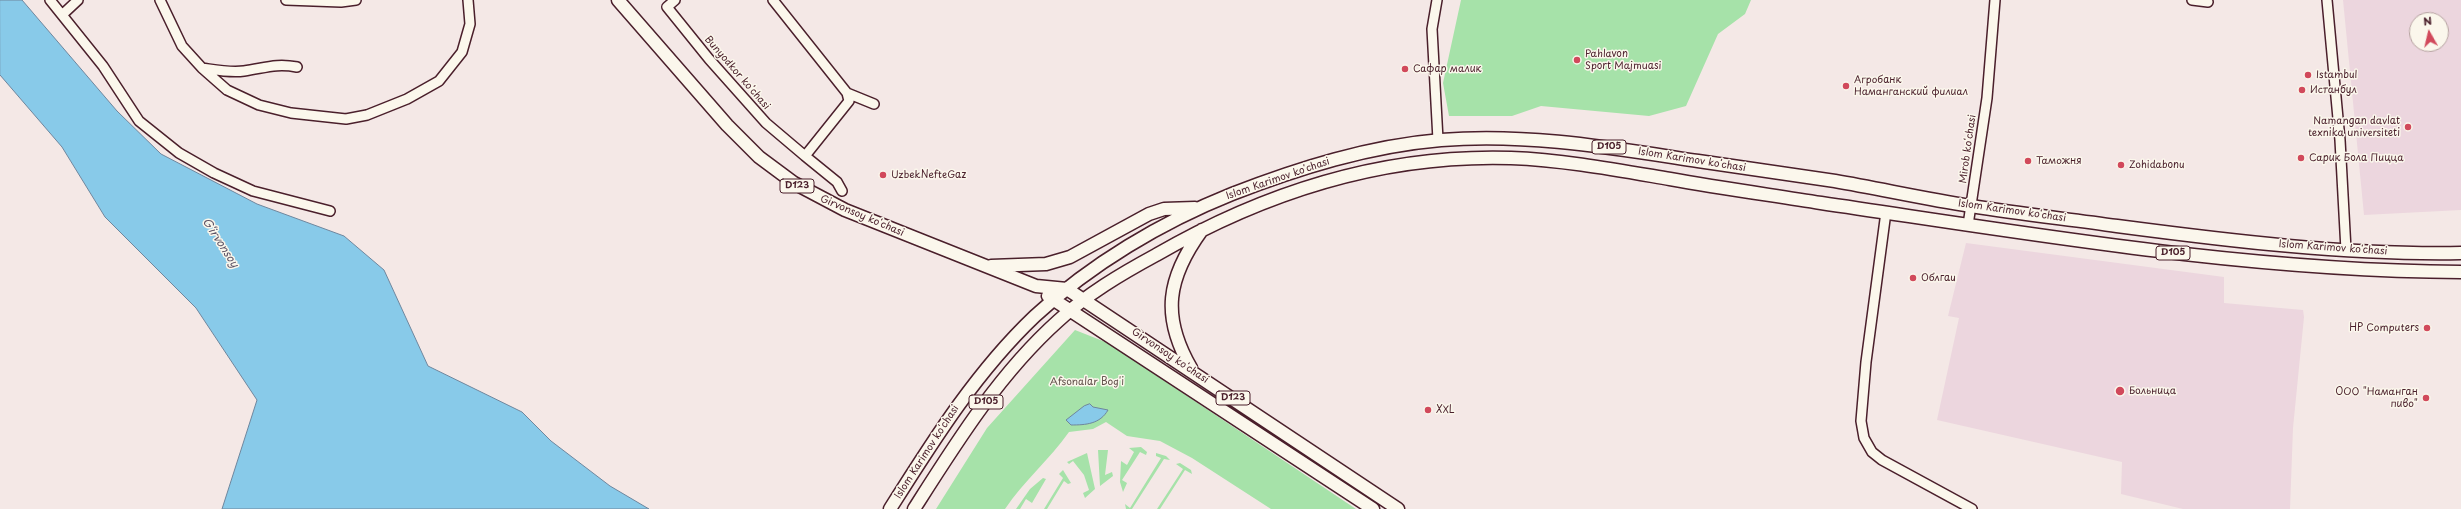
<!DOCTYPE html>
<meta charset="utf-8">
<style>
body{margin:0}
#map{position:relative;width:2461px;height:509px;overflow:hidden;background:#f4e8e6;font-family:"Playpen Sans",sans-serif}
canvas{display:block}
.north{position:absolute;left:2409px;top:12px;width:40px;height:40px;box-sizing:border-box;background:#fbf7ec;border:1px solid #b4a19f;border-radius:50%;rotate:352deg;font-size:11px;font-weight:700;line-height:16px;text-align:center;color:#4a1f2b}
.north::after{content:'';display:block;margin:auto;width:14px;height:18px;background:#d1495b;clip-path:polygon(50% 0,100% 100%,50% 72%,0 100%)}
</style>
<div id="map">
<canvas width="2461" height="509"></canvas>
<div class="north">N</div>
</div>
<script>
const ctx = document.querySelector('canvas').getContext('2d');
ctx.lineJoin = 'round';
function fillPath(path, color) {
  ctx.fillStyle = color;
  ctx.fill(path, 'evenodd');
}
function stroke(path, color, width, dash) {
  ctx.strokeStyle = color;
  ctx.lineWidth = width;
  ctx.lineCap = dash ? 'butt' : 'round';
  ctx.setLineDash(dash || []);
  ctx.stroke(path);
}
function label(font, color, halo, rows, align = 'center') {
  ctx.font = font + ' "Playpen Sans",sans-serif';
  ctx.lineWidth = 3;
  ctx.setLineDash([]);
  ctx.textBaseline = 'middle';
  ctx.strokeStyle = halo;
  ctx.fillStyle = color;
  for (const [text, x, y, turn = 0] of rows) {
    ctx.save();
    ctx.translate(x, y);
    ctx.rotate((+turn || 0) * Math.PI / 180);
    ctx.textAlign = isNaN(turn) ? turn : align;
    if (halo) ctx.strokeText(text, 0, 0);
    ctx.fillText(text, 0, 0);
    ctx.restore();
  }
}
const built = new Path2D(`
 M2343 0H2461V210L2364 215ZM2417 20H2441V44H2417Z
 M1966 243 2224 277V303L2303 310 2304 317 2293 428 2290 509H2183L2121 494 2122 462 1937 420 1959 318 1948 316Z`);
const green = new Path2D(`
 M1461 0H1751L1745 14 1718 34 1686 106 1649 116 1541 106 1512 116H1449L1443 83Z
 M1075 330 1108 343 1356 509H1271L1192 458 1160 441 1127 436 1106 422 1093 429 1069 432C1049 460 1024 481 1005 509H936L987 428Z
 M1141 447 1147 452 1146 455 1140 452 1122 480 1127 483 1123 492 1120 482 1121 461 1127 465 1134 452 1129 448Z
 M1098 450H1108L1105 475 1112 472 1113 476 1100 486Z
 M1087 453 1095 489 1085 498 1083 493 1089 490 1084 475 1073 461 1069 464 1067 462Z
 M1156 453 1166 456 1170 460 1164 459 1132 509H1126L1125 504 1130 508 1161 458 1156 456Z
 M1180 463 1191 470 1192 474 1185 470 1160 509H1157L1183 469 1176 464Z
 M1063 470 1071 483 1068 484 1064 481 1047 509H1044L1063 478 1059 474Z
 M1043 478 1046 479 1032 503 1026 499 1020 509H1016L1030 489Z`);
const water = new Path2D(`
 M0 0H22L117 111 161 154 257 204 344 236 384 270 428 366 522 412 551 441 610 486 649 509H222L257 400 196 308 105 217 62 147 0 75Z
 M1090 404 1093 407 1108 410C1100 424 1086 425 1071 425L1066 420 1084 406Z`);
const minor = new Path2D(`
 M50 0 103 66 139 121 179 153 214 173 253 191 330 211
 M160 0 182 46 202 68 227 90 259 105 291 113 346 119 367 115 407 99 439 81 462 52 470 24 468 0
 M286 0 341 2 356 0
 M675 0 667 7 709 59 766 123 805 156
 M773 0 847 93 849 101 805 156 837 182 842 191
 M1437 0 1432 29 1438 140
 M2192 0 2208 2
 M2327 0 2340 140 2346 250
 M63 14 78 0
 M202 68C216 70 230 73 244 71 265 68 276 63 297 67
 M847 93 874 104
 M1886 212 1866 362 1861 421 1864 438 1872 452 1882 460 1972 509
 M1968 225 1987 98 1995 0`);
const major = new Path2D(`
 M618 0 727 125 759 157 794 183 845 210 1036 286 1067 289 1398 509
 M991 266 1046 264 1070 257 1149 214 1164 209 1195 208
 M1048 296 1373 509
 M1191 368C1161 316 1167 278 1202 230
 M890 509C933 441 976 372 1035 316 1091 264 1162 222 1232 194 1299 168 1369 146 1441 140 1528 133 1612 148 1698 161 1744 168 1790 174 1835 181 1881 189 1926 199 1971 206 2020 214 2068 219 2117 226 2231 241 2346 255 2461 253
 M914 509C956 443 999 374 1058 321 1087 294 1121 274 1156 255 1265 192 1384 154 1511 158 1564 160 1617 170 1670 179 1720 188 1771 195 1821 203 2033 234 2246 271 2461 272`);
const markers = [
 [1577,60,4,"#d1495b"],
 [1405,69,4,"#d1495b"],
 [2308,75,4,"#d1495b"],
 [1846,86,4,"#d1495b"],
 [2302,90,4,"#d1495b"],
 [2408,127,4,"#d1495b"],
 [2301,158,4,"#d1495b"],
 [2028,161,4,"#d1495b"],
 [2121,165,4,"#d1495b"],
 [883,175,4,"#d1495b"],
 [1913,278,4,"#d1495b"],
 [2427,328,4,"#d1495b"],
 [2120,391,5,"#d1495b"],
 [2426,398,4,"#d1495b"],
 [1428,410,4,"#d1495b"]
];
const shields = [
 [1609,147,34],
 [797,186,34],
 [2173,253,34],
 [1233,398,34],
 [986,402,34]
];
const shieldNames = [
 ["D105",1609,147],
 ["D123",797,186],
 ["D105",2173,253],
 ["D123",1233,398],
 ["D105",986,402]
];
const poiNames = [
 ["Pahlavon",1585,54],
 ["Sport Majmuasi",1585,66],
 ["Сафар малик",1413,69],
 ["Istambul",2316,75],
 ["Агробанк",1854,80],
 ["Наманганский филиал",1854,92],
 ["Истанбул",2310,90],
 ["Namangan davlat",2400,121,"right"],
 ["texnika universiteti",2400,133,"right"],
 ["Сарик Бола Пицца",2309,158],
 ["Таможня",2036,161],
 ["Zohidabonu",2129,165],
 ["UzbekNefteGaz",891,175],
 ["Облгаи",1921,278],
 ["HP Computers",2419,328,"right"],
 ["Больница",2129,391],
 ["ООО \"Наманган",2418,392,"right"],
 ["пиво\"",2418,404,"right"],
 ["XXL",1436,410]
];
const streetNames = [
 ["Bunyodkor koʻchasi",737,73,49],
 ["Mirob koʻchasi",1968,149,-82],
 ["Islom Karimov koʻchasi",1692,160,9],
 ["Islom Karimov koʻchasi",1278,179,-19],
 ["Islom Karimov koʻchasi",2012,211,8],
 ["Girvonsoy koʻchasi",862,216,23],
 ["Islom Karimov koʻchasi",2333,248,4],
 ["Girvonsoy koʻchasi",1170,356,34],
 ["Islom Karimov koʻchasi",927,452,-57]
];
const parkNames = [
 ["Afsonalar Bog'i",1087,382]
];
const waterNames = [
 ["G‘irvonsoy",220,243,57]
];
fillPath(built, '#ecd6de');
fillPath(green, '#a6e2a9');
fillPath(water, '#88cae9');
stroke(water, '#6f869d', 1);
stroke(minor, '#4a1f2b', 12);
stroke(major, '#4a1f2b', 15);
stroke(minor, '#fbf7ec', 9);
stroke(major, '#fbf7ec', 12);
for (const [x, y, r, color] of markers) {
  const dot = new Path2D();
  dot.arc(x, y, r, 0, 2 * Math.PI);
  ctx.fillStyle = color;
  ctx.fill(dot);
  stroke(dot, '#fbf7ec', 1.5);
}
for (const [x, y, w] of shields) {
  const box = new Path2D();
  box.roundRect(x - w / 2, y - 7, w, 14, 3);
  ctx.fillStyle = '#fbf7ec';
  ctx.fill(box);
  stroke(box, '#4a1f2b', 1);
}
label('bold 9px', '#4a1f2b', null, shieldNames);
label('10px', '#4a1f2b', '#fbf7ec', poiNames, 'left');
label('10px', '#4a1f2b', '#fbf7ec', streetNames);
label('10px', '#61504a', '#fbf7ec', parkNames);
label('italic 11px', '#5d5264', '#fbf7ec', waterNames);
</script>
